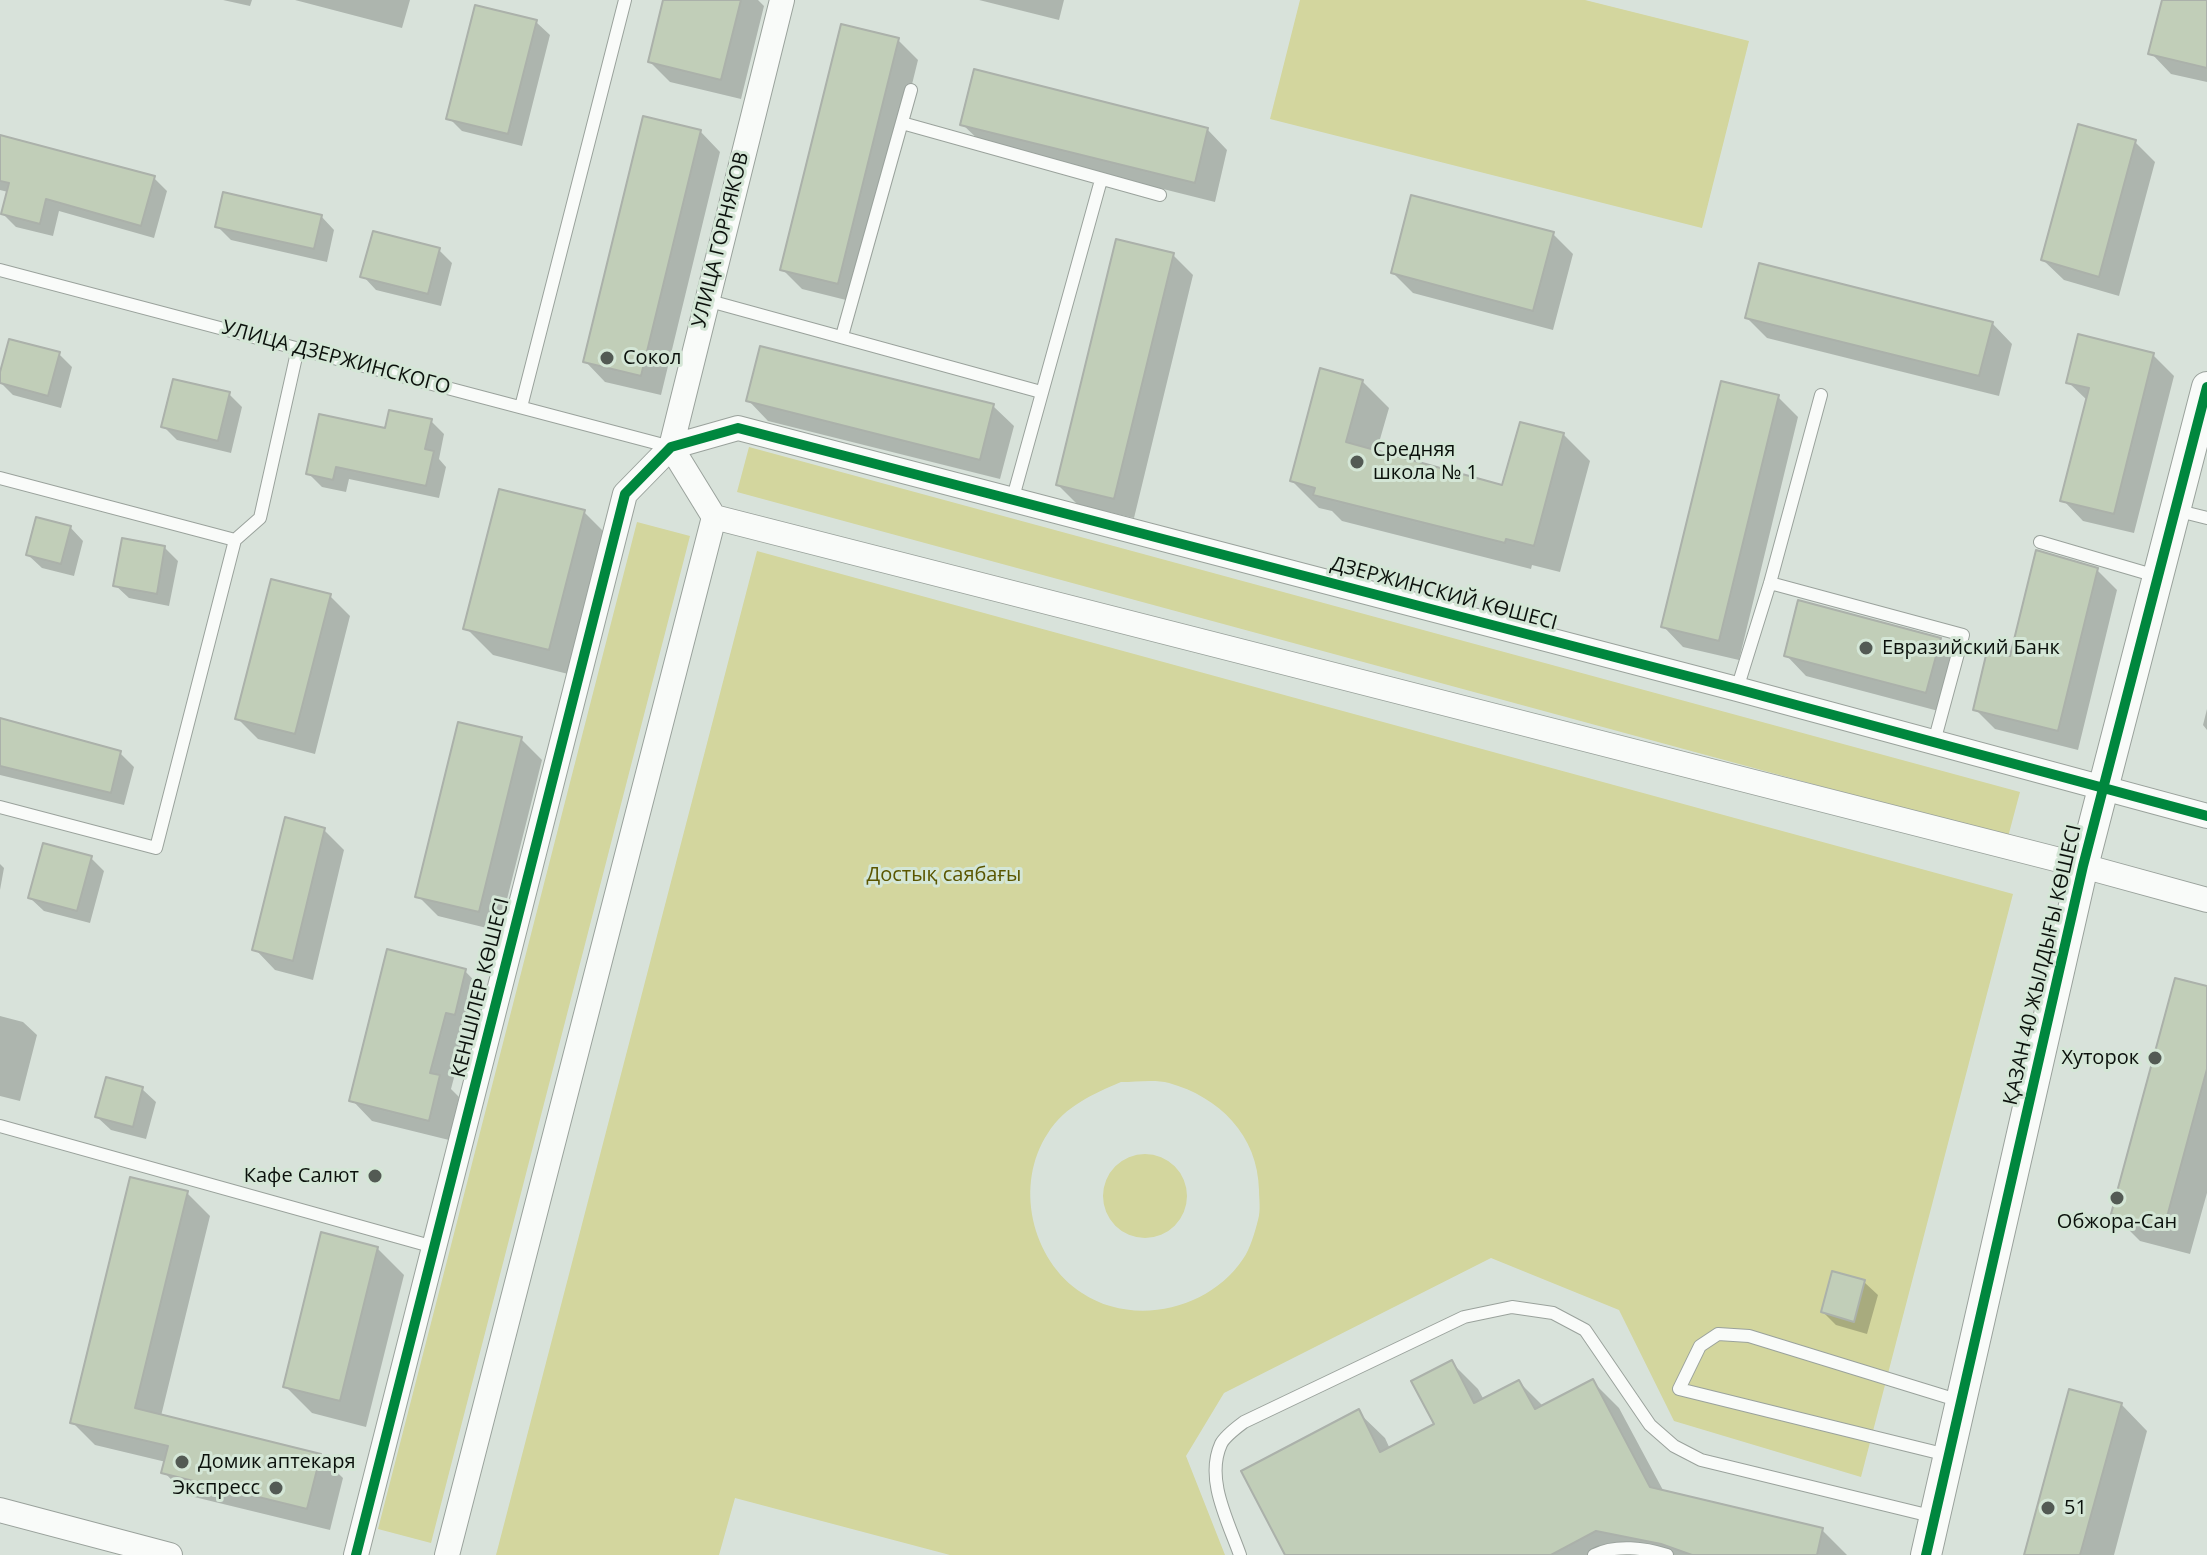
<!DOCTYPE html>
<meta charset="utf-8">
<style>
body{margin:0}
canvas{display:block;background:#d8e2da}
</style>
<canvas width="2207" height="1555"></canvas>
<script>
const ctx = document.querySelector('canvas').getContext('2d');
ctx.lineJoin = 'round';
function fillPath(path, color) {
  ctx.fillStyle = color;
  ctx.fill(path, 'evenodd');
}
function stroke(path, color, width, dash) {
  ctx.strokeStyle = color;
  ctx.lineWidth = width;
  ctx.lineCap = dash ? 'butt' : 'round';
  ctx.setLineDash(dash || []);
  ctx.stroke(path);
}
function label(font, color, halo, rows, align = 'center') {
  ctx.font = font + ' "Open Sans",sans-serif';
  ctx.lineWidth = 6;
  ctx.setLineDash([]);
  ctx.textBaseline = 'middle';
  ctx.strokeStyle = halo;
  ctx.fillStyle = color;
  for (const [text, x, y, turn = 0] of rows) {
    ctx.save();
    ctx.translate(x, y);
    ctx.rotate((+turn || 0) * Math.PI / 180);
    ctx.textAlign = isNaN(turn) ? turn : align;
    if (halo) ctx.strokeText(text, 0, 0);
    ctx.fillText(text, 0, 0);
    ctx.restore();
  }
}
const green = new Path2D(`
 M1300 0H1585L1749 41 1702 228 1270 119Z
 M749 447 2020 792 2008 837 737 492Z
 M637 522 690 536 431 1543 378 1529Z
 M757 551 2013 894 1861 1477 1674 1421 1619 1310 1491 1258 1224 1393 1186 1456 1225 1555H950L735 1498 719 1555H496ZM1121 1082C1136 1082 1155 1079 1169 1083 1219 1097 1258 1135 1259 1190 1259 1199 1261 1210 1258 1220 1255 1232 1250 1249 1243 1259 1209 1310 1133 1327 1082 1293 1031 1260 1014 1184 1048 1133 1065 1106 1093 1094 1121 1082Z
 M1103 1196a42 42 0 1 1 84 0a42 42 0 1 1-84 0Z`);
const shadow = new Path2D(`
 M223 0H252L250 6Z
 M295 0H410L402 28Z
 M665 0H758L764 6 741 99 670 82 650 62Z
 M979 0H1064L1059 20Z
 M2164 0H2207V82L2171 74 2151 53Z
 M536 22 550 35 522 146 462 131 449 118Z
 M898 40 918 60 858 303 802 289 782 269Z
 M962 124 1207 129 1227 150 1215 202 983 144Z
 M700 131 720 152 661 395 605 382 585 361Z
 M0 138 154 178 167 191 154 238 59 211 53 236 16 227 3 214 8 192 0 190Z
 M2135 142 2155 162 2119 296 2064 280 2043 260Z
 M321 216 334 230 327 262 231 240 217 226Z
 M1553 234 1573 254 1553 330 1413 293 1393 273Z
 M439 250 452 263 441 306 376 290 363 276Z
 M1173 255 1193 275 1134 518 1078 505 1058 485Z
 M1747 318 1992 323 2012 344 1999 396 1767 338Z
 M59 354 72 367 61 408 13 395 0 382Z
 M2153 355 2174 376 2134 533 2083 521 2063 500 2088 401 2068 382Z
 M1362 381 1389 408 1376 453 1504 487 1563 434 1590 461 1560 572 1532 565 1531 569 1342 521 1332 511 1319 508 1292 481Z
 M229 394 242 407 231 453 177 440 164 427Z
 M1778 397 1798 417 1739 660 1683 647 1663 626Z
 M748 400 993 406 1014 426 1000 479 768 421Z
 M431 421 444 434 439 459 446 467 439 498 349 479 346 492 322 487 308 473 387 430Z
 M584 512 611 539 576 676 493 655 466 628Z
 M70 527 83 541 74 576 42 568 28 555Z
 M164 547 178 561 169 606 129 598 115 585Z
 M2097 570 2117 590 2078 750 1995 729 1975 709Z
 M330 596 350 616 315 754 258 739 237 718Z
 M1940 640 1960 660 1946 713 1806 676 1786 655Z
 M2207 709V730L2203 725Z
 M0 720 120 753 134 767 124 805 0 775Z
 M521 739 542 760 499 931 438 916 418 896Z
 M324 830 344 850 313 980 275 970 255 949Z
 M91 858 104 871 90 923 44 911 30 898Z
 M0 864 4 868 0 890Z
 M465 971 485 992 475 1034 466 1032 451 1089 459 1097 449 1140 372 1121 352 1100Z
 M2207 988V1193L2190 1254 2140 1241 2113 1214Z
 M0 1016 23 1022 37 1035 20 1101 0 1096Z
 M142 1089 156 1102 146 1139 111 1130 97 1117Z
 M187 1193 210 1216 161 1416 320 1456 343 1478 330 1530 186 1495 164 1472 166 1462 95 1445 72 1422Z
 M377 1248 404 1275 366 1427 312 1413 285 1386Z
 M1864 1282 1878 1295 1867 1334 1836 1325 1823 1312Z
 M1452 1363 1478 1389 1484 1400 1519 1382 1544 1407 1593 1382 1619 1408 1664 1492 1822 1530 1847 1555H1287L1358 1412 1385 1438 1390 1449 1436 1425Z
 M2121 1404 2147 1431 2114 1555H2026Z`);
const building = new Path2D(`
 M663 0H741L721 80 648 62Z
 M2162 0H2207V68L2148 54Z
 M475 5 537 20 508 134 446 119Z
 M841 24 899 38 838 284 780 270Z
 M974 69 1208 128 1195 183 960 125Z
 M643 116 701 130 641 376 583 362Z
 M2078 124 2136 140 2099 277 2041 260Z
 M0 135 155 176 141 226 46 199 40 224 1 214 9 183 0 181Z
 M223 192 322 215 314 249 215 227Z
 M1411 195 1554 232 1533 311 1391 273Z
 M373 231 440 248 428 294 360 277Z
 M1116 239 1174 253 1114 499 1056 485Z
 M1759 263 1993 322 1979 376 1745 318Z
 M2078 334 2154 353 2114 514 2060 501 2089 388 2066 383Z
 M9 339 60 352 48 396 0 383V372Z
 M760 346 994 404 980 460 746 401Z
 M1320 368 1363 380 1346 442 1502 485 1520 422 1564 433 1534 546 1506 539 1505 543 1313 495 1315 488 1290 481Z
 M173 379 230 392 218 441 161 427Z
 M1721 381 1779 395 1719 641 1661 627Z
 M389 410 432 419 425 449 434 451 426 486 336 467 333 480 306 474 319 414 385 428Z
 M499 489 585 510 549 650 463 629Z
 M36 517 71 526 61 564 26 555Z
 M122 538 165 546 157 594 113 586Z
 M2036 550 2098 568 2058 731 1973 710 1987 651 2010 656Z
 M271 579 331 594 295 734 235 719Z
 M1798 600 1941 638 1926 693 1784 656Z
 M0 718 121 751 111 793 0 766Z
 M458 722 522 737 479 912 415 897Z
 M285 817 325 828 293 961 252 950Z
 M43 843 92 856 77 911 28 898Z
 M387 949 466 969 455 1015 446 1013 430 1073 440 1075 429 1121 349 1101Z
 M2175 978 2207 986V1069L2164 1228 2111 1214Z
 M106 1077 143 1087 133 1127 95 1117Z
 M130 1177 188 1191 135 1408 321 1454 307 1509 161 1473 168 1446 70 1423Z
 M321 1232 378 1247 340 1401 283 1387Z
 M1832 1271 1865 1280 1854 1322 1821 1312Z
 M1452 1360 1474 1403 1519 1380 1535 1409 1593 1379 1650 1487 1823 1528 1817 1555H1692L1661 1544 1596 1531 1551 1555H1285L1241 1471 1359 1409 1380 1452 1434 1424 1411 1381Z
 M2069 1389 2122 1403 2080 1555H2024Z`);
const service = new Path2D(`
 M902 123 1160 195
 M0 270 671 447
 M706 300 1041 392
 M842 336 911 90
 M521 407 625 0
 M0 478 235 540
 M1012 501 1101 180
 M2175 510 2207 518
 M2040 542 2156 576
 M1770 583 1963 635 1934 742
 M1737 689 1770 583 1821 395
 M0 807 156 848 235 540 260 518 298 348
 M0 1126 434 1247
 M1947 1455 1679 1389 1700 1346 1718 1334 1749 1336 1960 1401
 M1240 1555C1228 1521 1205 1479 1221 1444 1225 1436 1236 1428 1244 1422L1464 1317 1512 1307 1553 1313 1585 1330 1650 1425 1674 1446 1701 1460 1935 1517
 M1594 1555C1616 1544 1645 1548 1667 1555`);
const minor = new Path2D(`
 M714 517 2083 866 2207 900
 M714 517 671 447 782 0
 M0 1510 170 1555
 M356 1555 625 494 671 447 738 428 1737 689 2207 816
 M447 1555 714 517`);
const tertiary = new Path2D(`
 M1926 1555 2083 866 2207 387`);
const cycleway = new Path2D(`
 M356 1555 625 494 671 447 738 428 1737 689 2207 816
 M1926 1555 2083 866 2207 387`);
const markers = [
 [607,358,8,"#535a54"],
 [1357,462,8,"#535a54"],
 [1866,648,8,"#535a54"],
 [2155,1058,8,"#535a54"],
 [375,1176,8,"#535a54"],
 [2117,1198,8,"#535a54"],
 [182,1462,8,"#535a54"],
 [276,1488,8,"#535a54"],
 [2048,1508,8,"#535a54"]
];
const streetNames = [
 ["УЛИЦА ГОРНЯКОВ",721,240,-76],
 ["УЛИЦА ДЗЕРЖИНСКОГО",336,358,15],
 ["ДЗЕРЖИНСКИЙ КӨШЕСІ",1444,594,15],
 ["ҚАЗАН 40 ЖЫЛДЫҒЫ КӨШЕСІ",2043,965,-77],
 ["КЕНШІЛЕР КӨШЕСІ",481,988,-76]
];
const poiNames = [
 ["Сокол",623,358],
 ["Средняя",1373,450],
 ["школа № 1",1373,473],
 ["Евразийский Банк",1882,648],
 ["Хуторок",2139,1058,"right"],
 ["Кафе Салют",359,1176,"right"],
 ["Обжора-Сан",2117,1222,"center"],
 ["Домик аптекаря",198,1462],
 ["Экспресс",260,1488,"right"],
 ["51",2064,1508]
];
const parkNames = [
 ["Достық саябағы",944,875]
];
fillPath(green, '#d3d69e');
fillPath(shadow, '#0003');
fillPath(building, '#c1ceb8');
stroke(building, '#abb1aa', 2);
stroke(service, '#9aa29c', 14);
stroke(minor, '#9aa29c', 26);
stroke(tertiary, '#9aa29c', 32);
stroke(service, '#f9fbf9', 12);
stroke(minor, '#f9fbf9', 24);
stroke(tertiary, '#f9fbf9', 30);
stroke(cycleway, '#00873e', 10);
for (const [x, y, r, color] of markers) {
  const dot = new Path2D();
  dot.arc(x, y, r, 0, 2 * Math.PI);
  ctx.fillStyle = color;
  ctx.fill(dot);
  stroke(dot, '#d4e6d6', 3);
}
label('20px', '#0b110c', '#d4e6d6', streetNames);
label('20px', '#0b110c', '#d4e6d6', poiNames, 'left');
label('20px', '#5a5600', '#d4e6d6', parkNames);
</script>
